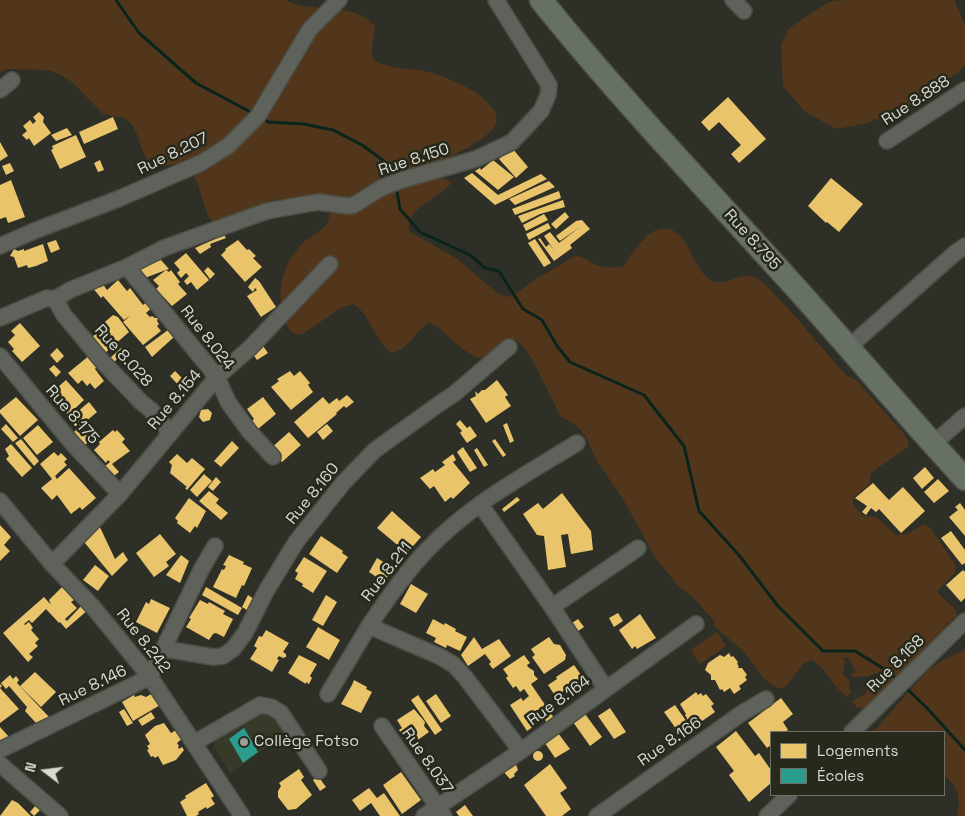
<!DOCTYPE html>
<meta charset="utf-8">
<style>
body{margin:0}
#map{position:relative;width:965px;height:816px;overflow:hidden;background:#2e3028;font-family:"Space Grotesk",sans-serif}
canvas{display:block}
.legend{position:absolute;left:770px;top:731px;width:175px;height:65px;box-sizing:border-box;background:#26291b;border:1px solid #6d6f63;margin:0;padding:6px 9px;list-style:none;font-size:15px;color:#d7d9d0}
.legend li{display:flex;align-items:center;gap:10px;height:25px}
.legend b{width:25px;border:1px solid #6d6f63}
.north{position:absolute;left:20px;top:746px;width:50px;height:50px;-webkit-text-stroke:4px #26291b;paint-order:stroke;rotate:285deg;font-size:14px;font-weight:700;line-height:20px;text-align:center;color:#d7d9d0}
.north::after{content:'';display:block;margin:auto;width:18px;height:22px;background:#d7d9d0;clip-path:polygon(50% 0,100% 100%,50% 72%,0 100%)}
</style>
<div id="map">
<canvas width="965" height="816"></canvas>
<ul class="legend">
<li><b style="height:14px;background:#e9c46a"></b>Logements</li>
<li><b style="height:14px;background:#2a9d8f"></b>Écoles</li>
</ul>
<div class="north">N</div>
</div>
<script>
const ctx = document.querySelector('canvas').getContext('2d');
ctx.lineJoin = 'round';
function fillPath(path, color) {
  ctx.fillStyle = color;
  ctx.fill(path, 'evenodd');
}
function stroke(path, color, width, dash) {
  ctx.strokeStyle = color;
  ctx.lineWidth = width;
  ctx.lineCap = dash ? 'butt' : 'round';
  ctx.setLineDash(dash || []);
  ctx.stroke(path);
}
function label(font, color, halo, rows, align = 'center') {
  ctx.font = font + ' "Space Grotesk",sans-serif';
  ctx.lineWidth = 5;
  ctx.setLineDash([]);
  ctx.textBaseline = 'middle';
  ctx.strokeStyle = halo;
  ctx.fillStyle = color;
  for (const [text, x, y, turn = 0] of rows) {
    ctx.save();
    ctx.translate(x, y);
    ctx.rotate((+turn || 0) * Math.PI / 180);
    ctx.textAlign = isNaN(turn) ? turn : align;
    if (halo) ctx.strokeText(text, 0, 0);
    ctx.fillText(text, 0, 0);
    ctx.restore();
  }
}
const built = new Path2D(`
 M255 710 271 711 286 733 230 774 214 747 216 736Z`);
const green = new Path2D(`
 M0 0H285C309 14 358 1 375 27 375 39 368 50 375 61 390 69 408 68 424 71 447 76 487 93 496 114 496 118 497 122 495 126 484 143 439 163 420 167V172C430 178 442 177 452 182 442 197 402 209 410 232L456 258 497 293 509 297 515 295 531 282 575 256C582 256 585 259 590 262 601 268 611 268 623 267 635 248 659 210 683 239 687 245 691 253 694 259 699 266 703 276 710 280 725 288 740 271 754 277 765 282 772 292 780 300 803 324 823 350 846 375L857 381 903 433 909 442 908 447 871 473 870 477V484L854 497 853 504C861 514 861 518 875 516L896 535 907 534 922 525H926L931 529 956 566 955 573 938 590C941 601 955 604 957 615L865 708H857L852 701 865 694 870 684 884 680 885 675 876 673 869 676 852 677 850 674 856 672 848 657 843 658 845 662 843 674 850 682 849 687 851 692 847 697C833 687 827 668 811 660L804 663 784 688C765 689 755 664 744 652 735 643 724 635 714 626V620L704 610 696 600 678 586 655 557 623 499 597 461 586 437 576 425 561 417 533 361 525 348 516 340 510 339C503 345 496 355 488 358 474 364 446 334 436 325L429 323C415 330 410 349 392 353 375 342 368 309 352 304L339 309 303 334C294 336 289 331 286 323 274 295 282 262 305 241 313 235 324 230 328 221 331 214 328 208 326 202L307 197 277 201 215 222 212 221 208 216 197 182 187 165C174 161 163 170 153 164 138 155 141 131 128 121 121 115 110 117 102 113L72 82 57 73 48 70 6 69 0 73Z
 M841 0H956L955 2 965 25V64L962 69 908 107 868 123 836 129 804 111 783 86 781 45 789 28 829 2Z
 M717 632 726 646 700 664 691 650Z
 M965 650V816H957C961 799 959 786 944 776V732H876L874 731 928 670 945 659Z`);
const homes = new Path2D(`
 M728 97 766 139 739 163 731 154 741 145 719 122 709 131 701 122Z
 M39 112 44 117 43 122 51 133 34 146 29 138 27 140 22 135 27 131 23 126 30 120 33 124 36 121 33 117Z
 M113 117 118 129 84 144 79 132Z
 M67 128 72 135 56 141 51 135Z
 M76 135 86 157 60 169 51 150 53 149 52 146Z
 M0 142 8 156 0 161Z
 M512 148 528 167 516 178 499 159Z
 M100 160 104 170 98 172 94 163Z
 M493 160 514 177 498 190 475 171 480 168 481 170Z
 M10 163 14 171 6 175 2 166Z
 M472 173 498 195 541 174 547 179 495 205 464 178Z
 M831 178 863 204 839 232 827 222 826 223 808 206Z
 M11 180 25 217 8 223 6 217 0 219V185Z
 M549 181 555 187 515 205 509 199Z
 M559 191 561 198 515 215 512 209Z
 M563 200 565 207 540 214 522 223 518 216Z
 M565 212 569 217 556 229 551 224Z
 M544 214 548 220 526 231 523 225Z
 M582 220 590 229 570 245 572 248 554 261 538 239 540 238 546 247 549 244 554 250 544 236 550 232 559 243 580 227 560 241 556 236 576 221Z
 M548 223 551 228 529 240 526 234Z
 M224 235 226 238 210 244 211 247 200 254 195 248Z
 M535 239 551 263 544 267 528 243Z
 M56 240 60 249 51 253 47 243Z
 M238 240 247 250 249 249 256 256 253 258 262 267 245 282 221 255 226 250 225 249Z
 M43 244 48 261 36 266 28 268 27 265 18 268 14 257 10 256 14 249 18 251 24 249V251Z
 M186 253 209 280 197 290 191 282 187 285 184 281 189 276 186 273 181 278 177 273 180 270 174 263Z
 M161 260 169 269 166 270 169 272 171 270 180 282 178 284 187 294 172 306 156 289 159 286 153 280 166 270 142 279 139 275 141 268Z
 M208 267 215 274 210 279 204 271Z
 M255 278 259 281 276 307 261 317 247 296 257 290 255 288 253 292 248 287Z
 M118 280 127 291 130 288 143 305 149 300 154 306 146 313 150 317 152 316 155 318H158L157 321 159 324 157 326 161 331 143 345 123 322 131 315 124 320 103 296 101 298 92 287 102 283 107 290Z
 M113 315 118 317 129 332 105 353 92 337 102 329 100 326Z
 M20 323 40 346 22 362 12 351 14 349 8 342 15 335 11 331Z
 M168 330 174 337 152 357 145 347Z
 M263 346 268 353 257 360 252 353Z
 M57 348 64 356 57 363 50 355Z
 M121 348 125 352 113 363 109 359Z
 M90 355 98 365 95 369 104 381 95 389 90 383 87 386 82 380 78 384 68 373Z
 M54 365 61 372 56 377 49 369Z
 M175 371 187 383 181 388 170 376Z
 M290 371 294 376 300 371 310 383 308 385 313 392 291 410 271 387 279 381 277 379Z
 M66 380 84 400 68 415 50 394Z
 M497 380 508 395 505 397 511 406 486 423 470 399 476 396 475 391 478 394 482 390H485Z
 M347 395 354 402 346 408 344 406 336 413 337 414 308 438 294 422 323 397 329 404 337 398 339 401Z
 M16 397 38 420 20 436 0 413V410Z
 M263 397 276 414 258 429 252 421 254 419 247 409Z
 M89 402 97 412 77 429 69 419Z
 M208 409 212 413 210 420 203 422 199 417 201 410Z
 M460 420 467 428 470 426 477 436 467 443 460 433 462 431 456 424Z
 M507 423 514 441 510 443 503 425Z
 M6 424 18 438 13 442 1 429Z
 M327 424 333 431 323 440 317 432Z
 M38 425 53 442 37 455 23 438Z
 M81 426 92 439 85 445 74 432Z
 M113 430 115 432 117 430 125 439 122 442 130 451 112 464 119 472 115 475H111L104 467 110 462 108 460 106 463 94 450 100 444 99 442Z
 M289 432 301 445 282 462 270 449Z
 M21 439 39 461 34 466 15 443Z
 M495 439 506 455 503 457 492 441Z
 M232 441 239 448 221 467 214 461Z
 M11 444 32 468 22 477 6 459 9 456 5 449Z
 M463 447 477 468 470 472 457 452Z
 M477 448 488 465 484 467 474 450Z
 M54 452 58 456 61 453 67 459 64 462 67 465 55 476 57 479 69 468 96 498 82 510 80 507 71 514 57 495 52 500 41 488 52 479 40 464Z
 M177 454 187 463 192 458 205 469 187 490 185 488 187 487 170 473 172 465 169 462Z
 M453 454 456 460 453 462 470 483 453 499 451 497 445 502 434 486 430 489 420 478 433 469 435 472 445 465 442 462Z
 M925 467 934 478 922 489 913 478Z
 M204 474 212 481 197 497 190 490Z
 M216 477 221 482 213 491 208 487Z
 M938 479 949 491 934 503 924 492Z
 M873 483 889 500 903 487 925 511 901 533 879 509 876 512 871 508 866 515 862 512 867 506 855 498Z
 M209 491 219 499 216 503 228 513 221 520 199 501Z
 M562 493 591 531 593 550 571 554 568 534 561 535 566 567 548 570 544 536 537 535 523 514 538 503 543 509Z
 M517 497 520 500 504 512 502 509Z
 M189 498 206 511 197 528 195 526 190 533 177 523 178 521 175 518Z
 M960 503 965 510V536L949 517 958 510 955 507Z
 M392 511 421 537 407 553 377 528Z
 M97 521 115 559 123 552 128 560 112 576 80 537Z
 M0 525 11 537 4 545 10 551 0 561Z
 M951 531 965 550V563L962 565 941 538Z
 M160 534 176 554 166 562 169 566 154 577 136 553Z
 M321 536 343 551 342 553 348 557 337 573 309 554Z
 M181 555 189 561 180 583 166 575Z
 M229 555 244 562 243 564 252 568 244 586 242 585 236 598 213 587 222 569 224 570 226 566 223 565Z
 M304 557 327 571 313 593 302 586 303 584 295 579 298 573 295 571Z
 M377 558 393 568 384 582 369 572Z
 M95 565 109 576 98 591 83 580Z
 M963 570 965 572V598L961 602 946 585Z
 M411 584 428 594 416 613 400 604Z
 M62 587 74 600 71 602 77 608 65 619 67 621 83 604 88 610 66 629 60 622 59 623 46 609 32 623 29 620 24 624 25 625 29 622 33 628 31 630 39 639 35 643 38 646 29 654 33 657 28 662 3 633 44 597 51 605 49 600Z
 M206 587 242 608 238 615 202 595Z
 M248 595 254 599 247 610 242 607Z
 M326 595 337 602 323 626 312 620Z
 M151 599 170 608 157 633 136 622 146 602 149 604Z
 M200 600 208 604 209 602 225 611 223 614 233 619 224 637 216 633 213 634 209 640 186 627 191 619 189 618Z
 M618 613 623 621 614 627 609 618Z
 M640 614 656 638 637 649 635 646 632 649 619 630Z
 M433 619 444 625 445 623 456 629 455 631 467 637 460 651 447 645 446 648 434 642 436 638 426 633Z
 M578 619 584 627 578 631 572 623Z
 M318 627 340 640 329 660 306 647Z
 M266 630 289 643 283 652 286 654V657L283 658 279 656 277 659 279 660 272 672 250 659 257 648 254 646 259 636 262 637Z
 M474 637 482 649 499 639 511 656 493 669 489 664 491 662 485 654 468 666 461 655Z
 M549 637 554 644 560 645 566 655 565 660 544 674 532 657 535 655 531 649Z
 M729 653 731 657 733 656 738 662 737 663 739 667 737 668H742L747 675 745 677 747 680 739 686 741 689 734 694 730 688 724 692 722 689 720 690 715 680H711V675L705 670 708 663 720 655 724 657Z
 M299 655 317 664 310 676 312 678 309 684 306 682V684L288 673Z
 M524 655 530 663 527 665 528 667 534 671V675L538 679 531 684 554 718 547 723 543 716 536 720 538 723 527 731 510 705 521 698 523 701 529 696 524 689 520 692 516 686 513 688 506 678 508 676 503 669Z
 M574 665 586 682 567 694 565 690 562 692 565 696 558 700 548 685 557 679 556 677Z
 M35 672 56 692 41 707 20 686Z
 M10 675 13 679 16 676 19 680 17 683 49 717 36 723 25 711 27 707 9 686 6 689 1 683Z
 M354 680 367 687 366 689 372 692 361 713 341 704 352 685Z
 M0 684 2 686 0 688 19 709 0 723Z
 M155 692 162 704 133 721 122 702 134 695 135 697 141 695 146 697Z
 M696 692 698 695 701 693 703 696 706 694 714 704 711 706 715 712 695 726 690 718 688 720 685 715 686 714 680 704Z
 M436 694 451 716 441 723 426 701Z
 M418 695 442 730 435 735 411 700Z
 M781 698 793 714 783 722 788 730 785 732H771V745L767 748 748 723Z
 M675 705 689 725 679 733 664 712Z
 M610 708 626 732 614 739 598 716Z
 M124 709 133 723 127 726 119 712Z
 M414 709 425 722 424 726 429 732 412 744 407 737 404 738 399 730 402 728 397 720Z
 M151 712 155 718 142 726 138 720Z
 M585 714 602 737 590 746 573 722Z
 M164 723 171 733 178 729 183 738 177 743 179 746 178 747 179 749 182 747 184 750 176 760 163 765 158 756 155 758 153 756 151 757 147 750 149 749 147 746 150 744 145 735 155 726Z
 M0 727 10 738 2 741 0 740Z
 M736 731 755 756 759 753 771 770V783L749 802 729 775 734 771 716 747Z
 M558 733 570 749 555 758 545 743Z
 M533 756a5 5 0 1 1 10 0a5 5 0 1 1-10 0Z
 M515 762 518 770 514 774 515 776 510 779 503 771Z
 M550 764 567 788 560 793 571 809 562 816H546L524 785Z
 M299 769 304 777 301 780 312 795 296 809 288 810 278 797V791L281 786 279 783Z
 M401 772 421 800 402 814 383 785Z
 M318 776 326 787 320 791 313 780Z
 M206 783 214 796 211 798 215 804 207 809 206 807 198 812 199 814 196 816H187L180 802 186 798 185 796Z
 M369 788 377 798 384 793 400 816H380L371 803 360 811 352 800Z
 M12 800 18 803 31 816H0Z
 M36 805 41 809 34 816 30 812Z
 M465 805 473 816H459L456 812Z`);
const schools = new Path2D(`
 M244 728 258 752 243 763 229 739Z`);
const stream = new Path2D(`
 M116 0 139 33 196 83 254 114
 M262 118 268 122 304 124 333 130 362 145 380 158 393 169 395 178
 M396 186 400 209 420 232 470 255 485 268 499 271 523 309 542 320 557 346 570 362 644 395 684 446 699 511 738 554 778 606 823 651H855L889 672 898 680
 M904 686 927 708 965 750`);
const minor = new Path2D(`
 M733 0 744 11
 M0 90 12 80
 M887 141 965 90
 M0 246 34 231 118 199 201 163 228 146 258 116 310 29 339 0
 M127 267 217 377 228 402 249 431 273 457
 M55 299 64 315 102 361 141 402 151 410 170 432
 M0 318 47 298 55 299 70 290 127 267 164 248 267 211 318 202 348 206 354 205 381 188 402 180 476 159 512 142 541 111 548 95 549 85 496 0
 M849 347 955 253 965 246
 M0 356 72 443 120 494
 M933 444 965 416
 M0 501 52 564 93 607 150 677 242 816
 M52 564 120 494 217 377 250 348 330 264
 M552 607 638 548
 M165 649 213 657 223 656 233 649 245 633 265 593 296 542 344 482 375 450 439 404 454 394 509 347
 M606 689 696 624
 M328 694 369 626
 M382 726 444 816
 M852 732 965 621
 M194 743 260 705 271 707 281 713 319 771
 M0 750 150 677 201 570 215 546
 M521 751 465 677 454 665 441 657 369 626C387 599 405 573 427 550 469 505 525 475 577 443
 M0 764 60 816
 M424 816 521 751 606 689 552 607 480 504
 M597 816 742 713 766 699
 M767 816 789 795`);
const highway = new Path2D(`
 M541 0C618 96 704 186 787 278 847 344 904 413 965 479`);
const markers = [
 [244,742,5,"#9c9e95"]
];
const streetNames = [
 ["Rue 8.888",916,101,-33],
 ["Rue 8.207",173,154,-26],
 ["Rue 8.150",414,160,-18],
 ["Rue 8.795",752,240,48],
 ["Rue 8.024",207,338,52],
 ["Rue 8.028",123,356,48],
 ["Rue 8.154",175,400,-50],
 ["Rue 8.175",72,415,49],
 ["Rue 8.160",313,494,-51],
 ["Rue 8.211",387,572,-52],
 ["Rue 8.242",143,641,52],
 ["Rue 8.168",896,664,-45],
 ["Rue 8.146",93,686,-26],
 ["Rue 8.164",559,701,-36],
 ["Rue 8.166",670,742,-35],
 ["Rue 8.037",427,761,55]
];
const poiNames = [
 ["Collège Fotso",254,742]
];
fillPath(built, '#373a28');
fillPath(green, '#51361b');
fillPath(homes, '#e9c46a');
fillPath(schools, '#2a9d8f');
stroke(stream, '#0a241c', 3);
stroke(minor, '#4c4e46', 18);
stroke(highway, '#4c4e46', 25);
stroke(minor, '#5f615b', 15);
stroke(highway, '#677064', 22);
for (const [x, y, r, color] of markers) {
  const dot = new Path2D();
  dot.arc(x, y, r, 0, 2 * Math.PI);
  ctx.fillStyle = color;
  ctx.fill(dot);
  stroke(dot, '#26291b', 2);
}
label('16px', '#d7d9d0', '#26291b', streetNames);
label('16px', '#d7d9d0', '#26291b', poiNames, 'left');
</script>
